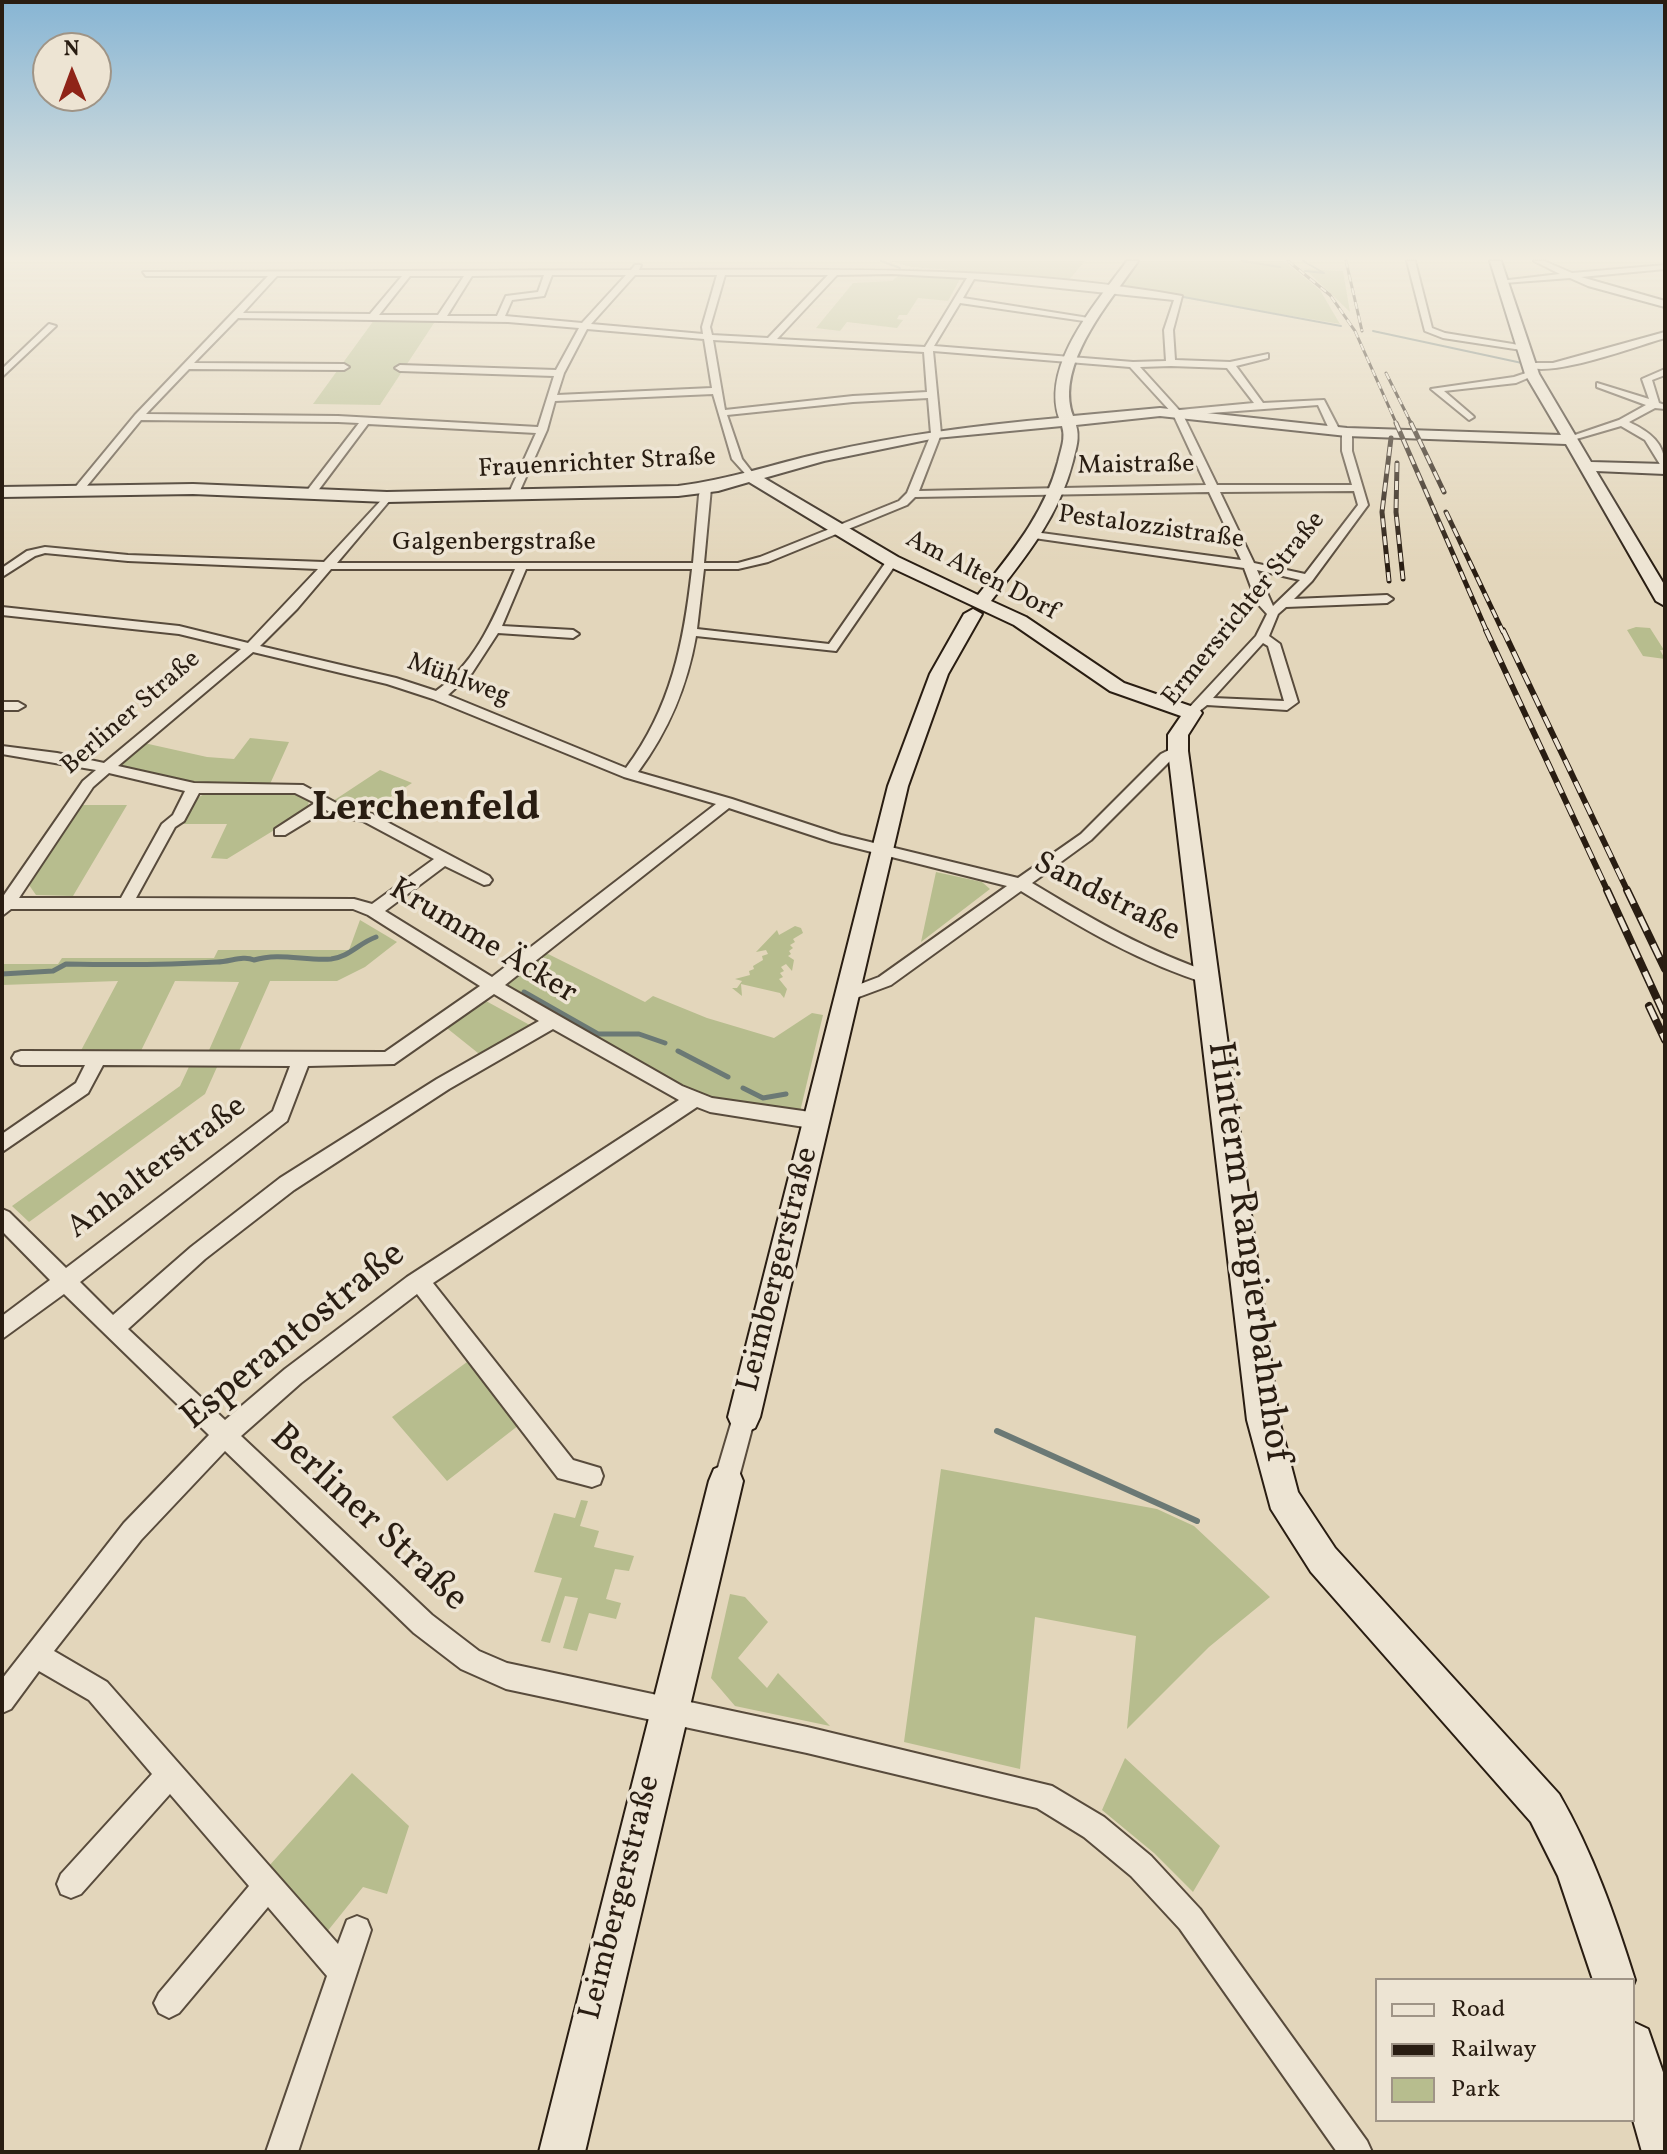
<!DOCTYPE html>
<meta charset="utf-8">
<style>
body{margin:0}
#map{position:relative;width:1667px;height:2154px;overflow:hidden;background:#e3d6bb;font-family:Vollkorn,serif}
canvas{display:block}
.frame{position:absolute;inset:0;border:4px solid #291d12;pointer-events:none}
.legend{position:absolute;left:1375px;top:1978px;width:260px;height:144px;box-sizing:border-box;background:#ede4d3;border:2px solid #9f9486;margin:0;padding:10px 14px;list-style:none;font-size:24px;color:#291d12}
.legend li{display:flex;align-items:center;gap:16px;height:40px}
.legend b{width:40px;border:2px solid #9f9486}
.north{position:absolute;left:32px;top:32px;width:80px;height:80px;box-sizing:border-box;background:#ede4d3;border:2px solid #9f9486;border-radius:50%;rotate:359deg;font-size:22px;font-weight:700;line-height:32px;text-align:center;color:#291d12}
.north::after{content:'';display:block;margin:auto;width:28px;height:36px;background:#8f2418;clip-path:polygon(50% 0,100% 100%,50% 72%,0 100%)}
</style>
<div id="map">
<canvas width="1667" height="2154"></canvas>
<div class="frame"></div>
<ul class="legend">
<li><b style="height:10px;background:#ede4d3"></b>Road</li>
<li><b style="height:10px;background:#291d12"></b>Railway</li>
<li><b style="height:22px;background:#b7bd8e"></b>Park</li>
</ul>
<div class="north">N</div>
</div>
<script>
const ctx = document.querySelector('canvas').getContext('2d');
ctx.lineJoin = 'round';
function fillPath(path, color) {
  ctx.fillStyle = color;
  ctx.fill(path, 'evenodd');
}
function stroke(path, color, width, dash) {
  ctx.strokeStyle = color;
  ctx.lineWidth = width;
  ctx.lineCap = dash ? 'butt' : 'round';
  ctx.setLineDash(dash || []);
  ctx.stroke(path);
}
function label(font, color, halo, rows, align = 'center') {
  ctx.font = font + ' Vollkorn,serif';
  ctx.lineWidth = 7;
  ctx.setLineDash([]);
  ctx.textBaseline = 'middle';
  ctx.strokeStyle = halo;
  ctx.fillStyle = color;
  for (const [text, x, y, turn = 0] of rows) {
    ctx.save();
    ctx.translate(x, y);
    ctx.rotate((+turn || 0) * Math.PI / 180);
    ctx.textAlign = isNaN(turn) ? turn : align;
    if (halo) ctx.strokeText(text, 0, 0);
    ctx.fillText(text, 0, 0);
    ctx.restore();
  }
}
const green = new Path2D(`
 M889 261H1085L1069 280 911 267Z
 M1138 261H1284L1320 290 1340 324 1119 287Z
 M1306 269 1343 271 1350 312 1308 272Z
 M898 276 960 279 948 301 918 298 907 315H899L897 319 903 320 897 328 847 322 840 331 816 328 853 283 892 281Z
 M377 316 438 317 380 405 313 404Z
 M1636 627 1650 628 1664 650H1660L1665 659 1643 656 1627 630Z
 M250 738 289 742 270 784H183L119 768 120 762 144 743 207 757 234 759Z
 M380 770 412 783 367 812 346 809 333 801Z
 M210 791 293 792 309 801 307 810 227 859 211 858 227 824H181L197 798Z
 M80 805H127L73 896 36 895 29 885Z
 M936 872 982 882 990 889 921 942Z
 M360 920 397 942 365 967 337 981H270L236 1058H221L205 1094 29 1222 12 1206 180 1086 193 1058 206 1057 239 982 175 981 137 1059 77 1058 118 981 2 985V964H58L62 958H214L218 950H349Z
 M795 926 801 928 803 933 793 939 795 942 790 945 793 948 789 951 791 954 788 956 794 960 792 971 786 964 781 967 784 971 780 973 783 977 779 979 787 989 784 998 780 993 741 984 742 996 732 988H737L742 981 735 979 750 975 749 971 754 969 753 966 763 960 762 956 768 954 766 950 756 952 777 930 779 935Z
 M540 950 645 1002 653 996 707 1018 774 1038 812 1013 823 1015 799 1116 710 1099 677 1089 501 983Z
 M486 1001 537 1029 483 1057 443 1025 475 1002Z
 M467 1362 519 1425 447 1481 392 1417Z
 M941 1469 1157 1509 1194 1526 1270 1597 1209 1647 1127 1729 1136 1636 1035 1617 1020 1769 904 1742Z
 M581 1500 588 1501 580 1526 599 1531 594 1547 634 1556 629 1571 615 1569 606 1599 621 1603 616 1619 589 1613 577 1651 563 1648 578 1598 565 1596 550 1643 541 1641 562 1578 534 1572 554 1513 575 1518Z
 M730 1594 745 1597 768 1622 738 1658 767 1688 778 1673 830 1726 735 1706 711 1678Z
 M1125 1758 1220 1846 1193 1892 1154 1853 1102 1810Z
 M352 1773 409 1826 387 1894 363 1887 326 1933 269 1866Z`);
const streamFar2 = new Path2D(`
 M881 261 900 268
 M1242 261 1280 267
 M1303 261 1324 273 1305 271
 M1121 286 1144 290
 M1178 296 1341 326
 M1373 331 1522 363`);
const streamFar1 = new Path2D(`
 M2 974 53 971 66 964C117 965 167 965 217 962 230 962 243 955 254 960 279 952 305 961 331 959 349 957 359 943 376 937
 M524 992 598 1034H639L665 1043
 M678 1051 728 1077
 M743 1088 763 1098 786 1094`);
const stream = new Path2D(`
 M997 1431 1197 1521`);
const street = new Path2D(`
 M1407 261H1415L1432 328 1445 333 1525 346 1528 351 1443 338 1425 331Z
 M1534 261H1544L1572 273 1665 265V269L1581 277 1665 301V307L1588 286 1570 278 1504 283 1500 281 1560 274Z
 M635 265H641L639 270C820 270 1003 264 1182 296L1173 330 1175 360 1230 362 1268 354V358L1236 366 1263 403 1324 400 1338 427 1329 429 1318 405 1183 415 1217 485H1352L1342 451V432L1347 429 1352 432V451L1368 505 1312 581 1294 599 1387 595 1393 599 1387 603 1286 607 1278 614 1269 636 1280 644 1298 702 1287 710 1207 705 1192 717 1185 713 1187 710 1256 636 1267 614 1257 603 1244 568 1034 538 1028 535 1034 532 1241 560 1209 492 915 497 907 505 768 562 738 569H704L697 629 829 644 888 559 898 561 836 651 696 636C687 687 669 730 638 772L732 799 841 835 1018 878 1081 834 1161 754 1173 748H1183V754L1171 760 1091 840 1032 883C1093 920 1147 951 1215 974L1217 978 1209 984C1140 963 1082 928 1021 891L891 985 848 1001 842 999 840 995 842 991 879 977 1007 886 832 842 729 808 505 985 682 1086 712 1098 817 1113 824 1116 826 1121 824 1126 817 1129 710 1112 697 1107 433 1283 573 1460 600 1468 603 1476 600 1484 592 1487 558 1478 417 1294 301 1383 241 1436 432 1615 479 1651 507 1663 807 1727 1052 1786 1104 1817 1151 1856 1200 1909 1367 2141 1372 2152H1337L1180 1929 1131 1876 1084 1837 1037 1808 807 1753 506 1689 461 1669 414 1633 225 1451 141 1540 54 1651 107 1682 338 1944 347 1920 357 1916 367 1920 371 1930 298 2152H266L327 1976 268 1907 179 2013 169 2018 159 2013 154 2003 159 1993 249 1886 170 1794 81 1894 71 1898 61 1894 57 1884 61 1874 152 1774 89 1700 39 1671 11 1709 2 1713V1679L124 1523 209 1435 64 1294 2 1339V1316L50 1280 2 1231V1209L9 1212 66 1268 273 1111 290 1066 103 1065 88 1093 2 1152V1134L76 1083 85 1065H21L15 1063 12 1058 15 1053 21 1051 385 1052 480 986 368 915 353 909H11L2 916V898L83 781 96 770 2 754V746L57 753 104 763 241 649 179 634 2 615V607L179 626 248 643 318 569 128 561 45 553 35 556 2 577V568L27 551 45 547 128 555 324 562 387 494 391 495V499L337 563H693L699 495 701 488 706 485 711 488 704 563H738L760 557 899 501 907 493 931 434 928 398 853 402 727 415 742 459 756 477 751 480 732 459 713 394 555 401 547 430 518 495 513 498 508 495 536 433 368 424 314 496H306V492L359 423 338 422 141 420 82 492 73 490 135 415 268 276H146L143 272 631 270ZM892 274 967 278 925 347 777 339 837 275ZM544 275 538 292 506 296 497 316H447L472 276ZM552 275H626L582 323 505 316 512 300 544 296ZM635 275H717L702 327 703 334 591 324ZM725 275H828L768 338 712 335 710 327ZM277 276H402L370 314 243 313ZM410 276H464L438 315H379ZM974 279 1174 300 1164 330 1166 361 1133 362 934 346 960 303 1091 322 1095 319 963 298ZM238 318 508 322 579 328 556 370 400 365 395 368 400 371 554 376 538 427 338 416 146 414 189 369 344 370 349 367 344 364 194 363ZM587 329 704 339 712 388 557 395 564 373ZM713 340 924 352 927 392 853 396 725 410ZM933 351 1130 367 1173 414 1206 485 919 491 941 434ZM1171 366 1227 368 1254 403 1179 410 1140 367ZM1354 491 1358 505 1305 574 1254 563 1220 492ZM331 569H515C495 615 478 661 436 691L396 678 260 646 297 609ZM526 569H692C684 642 671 708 626 768L448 695 472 673 498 633 573 638 579 634 573 630 502 626ZM1257 570 1300 580 1273 606ZM1263 643 1268 646 1284 701 1213 698ZM253 652 387 684 433 699 624 777 716 804 492 977 385 911 445 866 484 885 489 884 492 880 489 876 372 814 349 810 303 785 194 783 118 766ZM109 773 185 791 173 815 162 824 121 898H19L93 787ZM199 793H295L315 803 275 829V835H285L326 810 340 817 363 821 434 859 372 904 354 899 136 898 175 827 184 821ZM494 994 539 1021 437 1079 280 1178 191 1247 113 1315 80 1282 287 1121 308 1066 394 1064ZM553 1029 679 1100 407 1277 285 1369 225 1420 128 1329 205 1259 294 1190 449 1089Z
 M49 324 56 326 2 377V369Z
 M1665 332V338C1636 346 1550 379 1525 366L1530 363H1553Z
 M1665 369V375L1652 380 1659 403 1665 405V409L1655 408 1629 422C1650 432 1665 443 1665 467L1661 466 1645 440 1621 426 1566 442V438L1619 420 1646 405 1597 387V383L1649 399 1642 379Z
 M1529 372 1537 374 1516 383 1444 391 1472 415 1474 417 1469 420 1431 389 1514 377Z
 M2 702H18L25 706 18 710H2Z
 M744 1406 752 1409 755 1417 738 1481 734 1489 726 1493 718 1489 714 1481 733 1417 736 1409Z`);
const secondary = new Path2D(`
 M1127 261H1138C1110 302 1054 365 1073 416L1160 408 1347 428 1561 435 1525 374 1490 261H1501L1539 374 1591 462 1665 464V474L1596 471 1665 586V606L1656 601 1566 444 1347 436 1160 416 1076 425C1080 438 1076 448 1073 461 1059 516 1026 557 991 601L1026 617 1124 683 1199 709 1202 713 1188 735V751L1279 1420 1298 1492 1335 1548 1559 1794C1593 1853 1615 1916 1635 1980L1633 1985V1980H1593L1558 1876 1531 1822 1311 1572 1271 1509 1247 1420 1168 751V735L1181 716 1110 691 1014 625 886 565 749 482 718 491 678 496 387 502 193 494 2 497V487L193 484 387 492 678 486C728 480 773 464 822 453 900 435 979 425 1059 418 1041 364 1097 302 1127 261ZM1062 426C1066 438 1061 449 1058 462 1044 515 1011 553 978 595L898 557 764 478 824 461 936 438Z
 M973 609 982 614 948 674 908 786 760 1417 755 1428 744 1433 733 1428 728 1417 888 786 930 674 964 614Z
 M726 1464 738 1469 743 1481 585 2152H539L709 1481 714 1469Z
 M1633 2022 1648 2029 1665 2078V2152H1642L1633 2120Z`);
const railFar3 = new Path2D(`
 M1288 261 1330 295 1355 331 1397 425
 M1346 261 1362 331
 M1386 373 1412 425`);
const railFar2 = new Path2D(`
 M1396 423 1487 632
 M1411 423 1444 492
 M1397 463 1396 512 1403 579
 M1446 512 1503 632
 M1389 581 1382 512 1391 438`);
const railFar1 = new Path2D(`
 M1486 630 1608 892
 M1503 630 1628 892`);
const rail = new Path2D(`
 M1607 890 1665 1016
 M1627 890 1665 969
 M1649 1006 1665 1040`);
const farStreetnames = [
 ["Frauenrichter Straße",597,465,-3],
 ["Maistraße",1136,467,-1],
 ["Pestalozzistraße",1151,529,8],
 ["Galgenbergstraße",494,544],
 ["Am Alten Dorf",981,577,27],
 ["Ermersrichter Straße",1245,610,-51],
 ["Mühlweg",458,681,20],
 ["Berliner Straße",132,714,-41]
];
const streetNames = [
 ["Sandstraße",1106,899,27],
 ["Krumme Äcker",482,943,31],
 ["Anhalterstraße",158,1169,-37],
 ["Leimbergerstraße",780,1270,-76],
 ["Leimbergerstraße",622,1898,-76]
];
const nearStreetnames = [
 ["Hinterm Rangierbahnhof",1246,1252,82],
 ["Esperantostraße",295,1338,-39],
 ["Berliner Straße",367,1520,43]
];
const districtNames = [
 ["Lerchenfeld",426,812]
];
fillPath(green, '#b7bd8e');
stroke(streamFar2, '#6b7975', 2);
stroke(streamFar1, '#6b7975', 5);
stroke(stream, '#6b7975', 6);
stroke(street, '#584b3c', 4);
stroke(secondary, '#291d12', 4);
fillPath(street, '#ede4d3');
fillPath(secondary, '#ede4d3');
stroke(railFar3, '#291d12', 3);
stroke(railFar2, '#291d12', 5);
stroke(railFar1, '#291d12', 6);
stroke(rail, '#291d12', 8);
stroke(railFar3, '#ede4d3', 2, [7]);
stroke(railFar2, '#ede4d3', 3, [9]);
stroke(railFar1, '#ede4d3', 4, [12]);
stroke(rail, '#ede4d3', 5, [15]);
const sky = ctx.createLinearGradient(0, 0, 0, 562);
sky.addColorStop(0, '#87b5d4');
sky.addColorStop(0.46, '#f2ede0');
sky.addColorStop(1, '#f2ede000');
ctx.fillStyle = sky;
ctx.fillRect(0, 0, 1667, 562);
label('26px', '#291d12', '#ede4d3', farStreetnames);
label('32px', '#291d12', '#ede4d3', streetNames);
label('38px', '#291d12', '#ede4d3', nearStreetnames);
label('bold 40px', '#291d12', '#ede4d3', districtNames);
</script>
